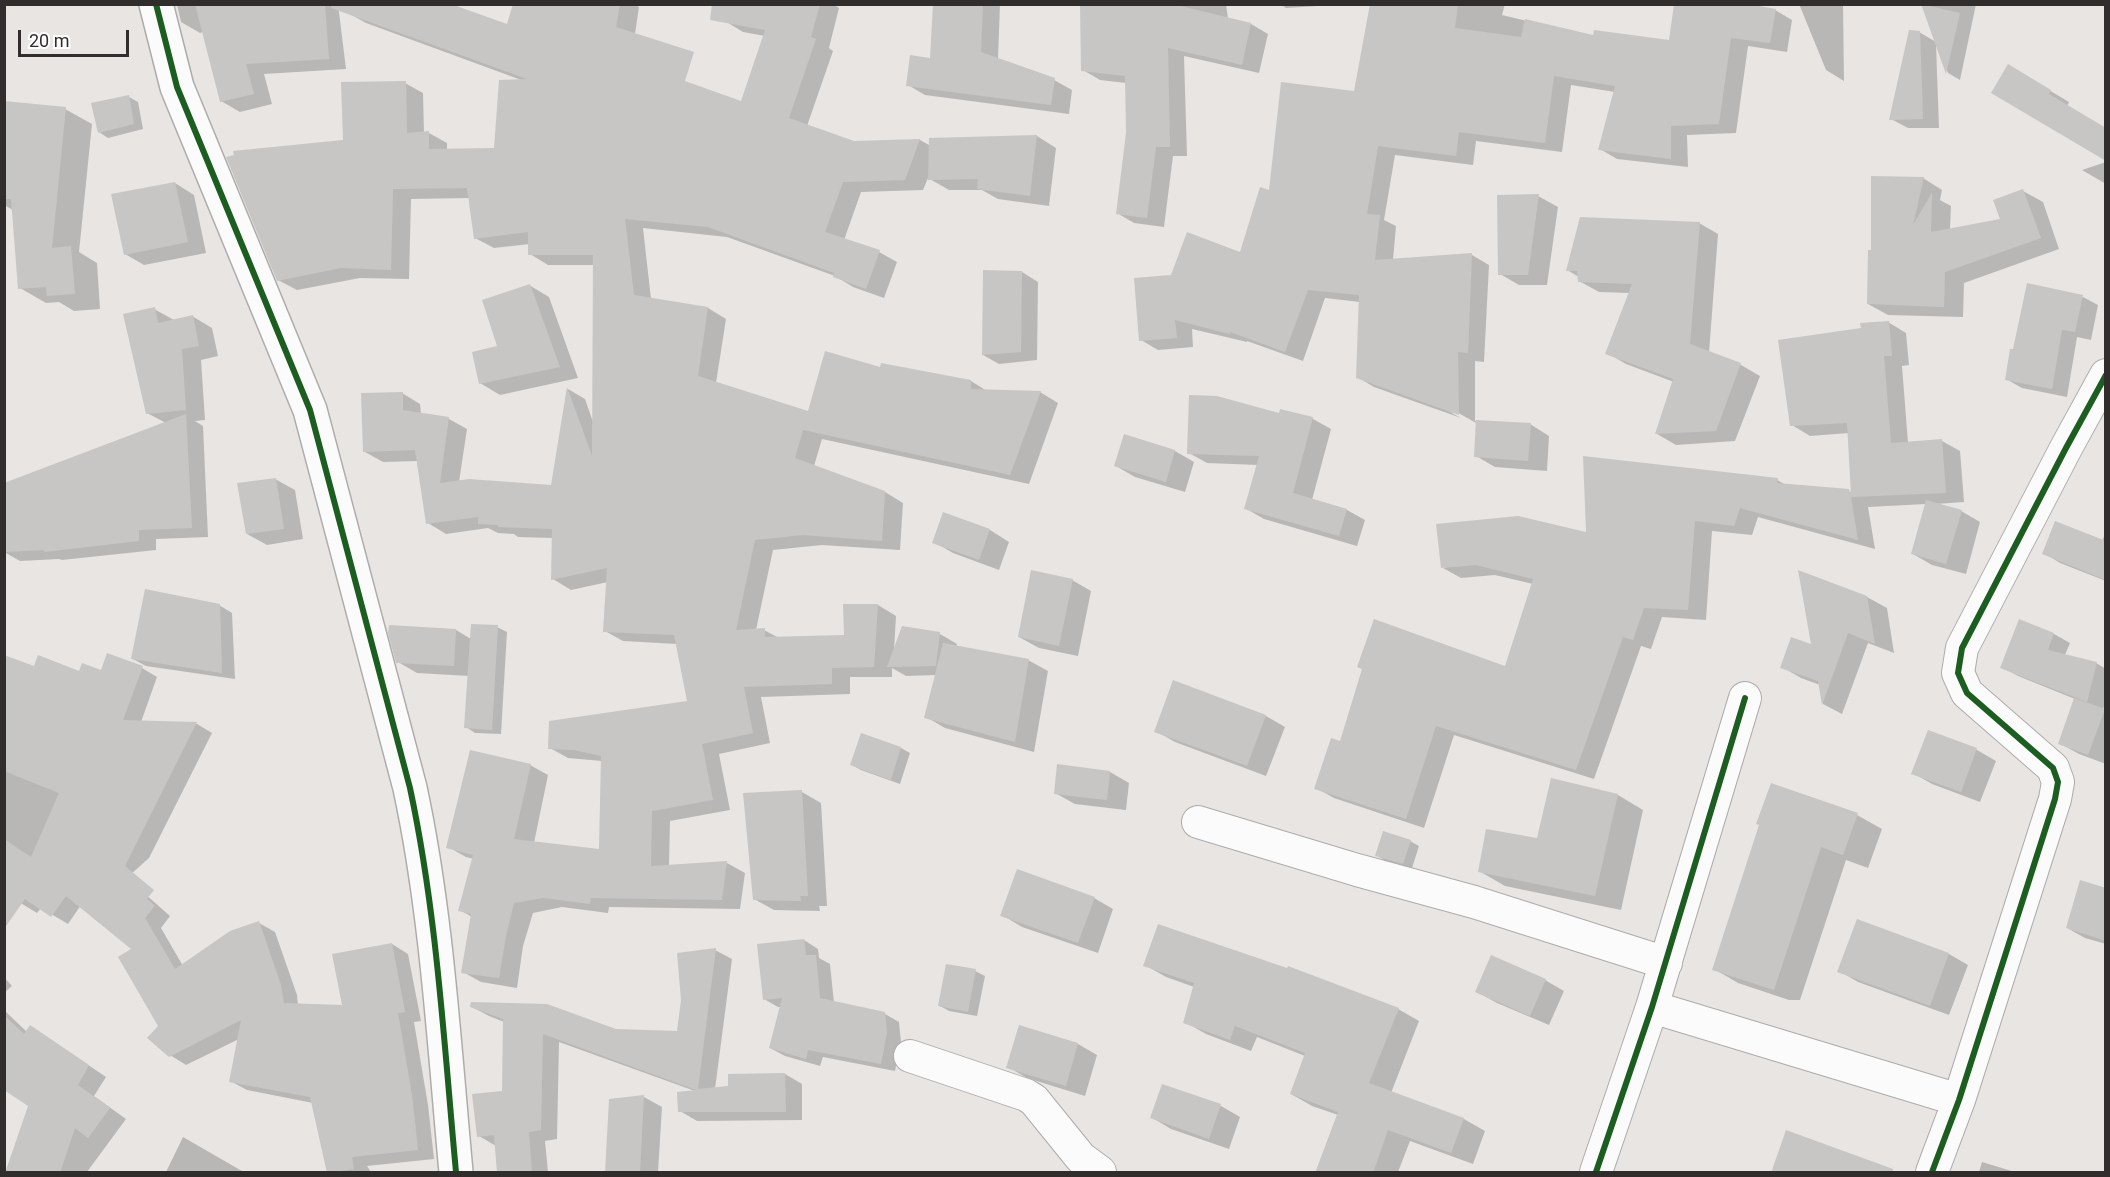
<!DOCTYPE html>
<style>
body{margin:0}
#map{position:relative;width:2110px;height:1177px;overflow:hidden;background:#e8e5e3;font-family:Roboto,sans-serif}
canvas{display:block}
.frame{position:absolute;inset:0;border:6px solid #302d2c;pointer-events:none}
.scale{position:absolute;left:18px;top:30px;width:111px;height:27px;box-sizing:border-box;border:3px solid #302d2c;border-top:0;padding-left:8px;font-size:18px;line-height:21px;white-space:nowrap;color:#302d2c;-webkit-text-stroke:4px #fff;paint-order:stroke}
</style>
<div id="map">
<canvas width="2110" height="1177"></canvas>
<div class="frame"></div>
<div class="scale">20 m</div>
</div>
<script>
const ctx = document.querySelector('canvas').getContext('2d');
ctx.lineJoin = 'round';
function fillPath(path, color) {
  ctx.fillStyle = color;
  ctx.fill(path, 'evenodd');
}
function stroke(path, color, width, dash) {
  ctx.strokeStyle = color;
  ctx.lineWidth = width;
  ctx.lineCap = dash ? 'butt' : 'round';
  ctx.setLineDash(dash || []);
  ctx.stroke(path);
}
const shadow = new Path2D(`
 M177 4H338L346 69 264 74 272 104 240 112 221 101 203 32 200 33 181 22Z
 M514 4H634L639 7 635 34 673 78 742 103 765 36 743 32 725 21 728 4H833L839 8 829 48 833 51 807 126 854 142 920 140 931 146V140L1037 136 1056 148 1049 206 998 199 982 190H949L928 178 923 190 861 192 844 240 879 252 897 262 884 298 853 287 835 276 727 237 643 228 651 299 708 308 726 319 716 383 809 413 881 369 971 381 987 391 1040 392 1058 403 1029 484 822 439 814 466 885 492 903 503 900 550 822 545 773 550 756 630H764L779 638 845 637 878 605 896 616 894 650 903 628 940 634 957 644 956 647 1028 660 1048 671 1034 752 945 728 926 717 936 675 906 676 892 668V677H850V694L761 697 770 743 719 754 730 810 670 821 669 866 727 863 745 873 740 909 609 907 608 913 562 907 533 913 523 946 517 988 481 982 463 972 472 917 460 910 474 859 466 857 448 847 530 765 548 775 534 843 600 851 602 761 568 758 550 748 688 702 677 644 623 641 605 631 608 582 571 590 553 579 554 538 518 537 514 534 498 533 488 528 446 534 428 523 418 461 383 462 365 452 402 393 420 404 421 414 449 419 467 429 459 482 552 487 568 389 585 399 593 422 595 265H548L530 254V244L494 248 475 238 470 198 411 199 409 279 360 278 297 290 278 280 405 83 423 93 424 133H429L447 143V150L496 149 524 81 366 23 348 13 508 26Z
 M934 4H1000L998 59 1054 80 1072 90 1069 114 925 95 908 85 931 60Z
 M1081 4H1226L1228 19 1251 24 1268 34 1259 73 1184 56 1187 156H1173L1164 227 1134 223 1117 213 1128 133 1126 83 1100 80 1083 70Z
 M1280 4H1349L1286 8Z
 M1371 4H1505L1502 15 1594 37 1670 42 1775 10 1792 20 1787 52 1748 46 1736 133 1687 135 1688 167 1617 159 1600 149 1615 92 1571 85 1562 152 1476 141 1473 165 1395 155 1384 220 1396 226 1393 260 1472 255 1489 265 1484 362 1475 361V421L1530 424 1549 436 1547 471 1495 467 1476 456 1478 424 1453 410 1452 413 1461 418 1374 387 1357 377 1360 302 1325 298 1303 361 1247 341V342L1192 329 1193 347 1158 350 1141 340 1172 276 1241 253 1270 192 1355 93Z
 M1799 4H1843L1844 81 1826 70Z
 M1923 4H1976L1960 80 1948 73 1936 44 1939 128H1908L1891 119 1919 32 1936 42Z
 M2017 71 2069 102 2067 106 2106 159Z
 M129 97 138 102 143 129 108 138 99 132Z
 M4 103 65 109 92 124 79 252 97 263 100 309 74 311 59 302 46 303 20 288 13 210 4 205Z
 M2106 162V184L2082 170Z
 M1923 178 1942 190 1940 200 1951 206 1950 230 2002 220 2023 191 2043 202 2059 249 1964 283 1963 317 1888 315 1868 304Z
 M175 183 194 195 206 253 144 265 125 254Z
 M1538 196 1558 207 1547 285H1519L1500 274Z
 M1699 223 1718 234 1709 353 1741 365 1760 376 1735 441 1676 445 1657 434 1674 382 1626 364 1607 353 1630 293 1599 292 1579 281V277L1567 270Z
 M985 271 1022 272 1038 282 1037 360 999 364 983 355Z
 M529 285 549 297 578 378 500 395 480 383Z
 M2083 297 2098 305 2091 340 2077 337 2067 397 2022 388 2006 379Z
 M154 309 174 320 192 316 212 328 218 356 201 360 205 420 195 421 203 426 208 537 156 539V550L62 560 59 559 20 561 4 552 166 423 147 413Z
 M1888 322 1906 333 1909 365 1902 366 1908 443 1942 441 1960 451 1964 502 1936 504 1961 511 1980 522 1966 574 1932 565 1913 554 1926 504 1868 507 1875 549 1758 517 1752 535 1712 531 1706 620 1662 617 1651 649 1641 646 1594 779 1454 735 1424 828 1334 798 1316 788 1341 742 1506 668 1533 584 1495 575 1461 578 1443 568 1587 534 1777 480 1788 486 1852 492 1849 433 1810 436 1792 425 1862 329Z
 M1281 410 1313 419 1331 429 1312 500 1347 510 1365 520 1357 546 1264 519 1245 508 1258 465 1207 463 1189 453 1280 415Z
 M1125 436 1175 451 1194 462 1185 492 1135 477 1116 466Z
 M275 479 295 490 303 539 267 545 247 534Z
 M944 514 990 530 1009 542 999 570 953 553 934 542Z
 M2106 532V581L2060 563 2044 553 2102 541Z
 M1072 580 1091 591 1078 656 1039 648 1019 637Z
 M1867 597 1887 608 1894 653 1868 643 1842 714 1823 704 1820 685 1801 678 1782 667 1813 646Z
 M219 605 232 613 235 679 146 666 133 659Z
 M2020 621 2054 634 2070 643 2065 655 2096 663 2106 669V698L2103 710 2106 711V764L2079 754 2059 743 2075 699 2018 676 2002 667Z
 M497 627 507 632 501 734 475 733 466 727 469 676 417 673 398 662 456 630 471 639Z
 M35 668 80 673 142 668 157 677 141 722 197 724 212 733 149 858 90 911 81 905 68 924 41 908 37 913 4 893V672Z
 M1266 716 1285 727 1266 776 1175 742 1156 731Z
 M1928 732 1977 750 1996 761 1980 802 1932 784 1913 773Z
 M862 735 901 748 910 753 900 784 861 770 852 765Z
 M1110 772 1129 783 1126 810 1075 804 1055 793Z
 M802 792 821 803 827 906H819L820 911 774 910 754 899Z
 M1618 795 1643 810 1621 910 1505 886 1479 871Z
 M1857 815 1882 829 1868 868 1846 860 1800 1000H1789L1738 983 1714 969 1761 825Z
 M1410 841 1419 846 1412 868 1386 861 1376 855Z
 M2106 890V944L2085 938 2067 928Z
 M144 893 170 916 161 928 183 966 259 923 275 932 297 995 298 1005 344 1006 392 944 408 954 421 1021 414 1022 428 1105 434 1159 367 1166 371 1172H328L313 1103 247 1090 230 1081 239 1039 186 1065 170 1055 134 949Z
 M1094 898 1113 909 1098 953 1022 927 1002 915Z
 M804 940 818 949 819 958 830 964 834 1003 885 1014 899 1022 901 1042 895 1071 823 1057 820 1066 785 1056 770 1048 782 1007H778L764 999Z
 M715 950 732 959 715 1089 785 1074 802 1084V1120L697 1121 680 1111 695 1091 559 1042 557 1139 545 1141 548 1172H499L496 1146 479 1136 504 1093V1022L489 1016 472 1007 616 1030 678 1032Z
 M1949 954 1968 965 1949 1015 1858 982 1839 971Z
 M1145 965 1398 1009 1419 1021 1391 1093 1464 1119 1485 1131 1473 1164 1410 1141 1398 1172H1316L1338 1115 1312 1106 1291 1094 1305 1056 1257 1037 1251 1051 1206 1034 1185 1022 1194 987 1166 977Z
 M975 971 985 976 977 1016 949 1011 940 1006Z
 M4 977 12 986 4 993Z
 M1545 980 1564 991 1549 1025 1497 1003 1477 992Z
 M4 1010 27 1032 47 1037 106 1077 94 1096 126 1119 87 1172H7L29 1105 4 1088Z
 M1078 1044 1097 1055 1085 1096 1027 1078 1008 1067Z
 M1162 1086 1221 1106 1240 1117 1229 1149 1171 1129 1151 1117Z
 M644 1097 662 1107 658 1172H607L611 1101Z
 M183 1137 242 1171 241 1172H166Z
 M1982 1162 2015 1172H1979Z`);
const building = new Path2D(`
 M195 4H325L329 59 246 64 254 94 220 102Z
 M332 4H451L507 24 513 4H620L616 27 694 52 685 81 741 101 765 30 710 20 712 4H820L811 37 816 39 789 118 854 141 920 139 905 180 843 182 825 232 880 250 866 289 833 277 834 273 708 227 625 219 634 295 708 307 698 376 808 411 825 351 880 367 881 363 971 380V389L1041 391 1010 475 803 430 795 458 885 491 882 541 803 535 755 540 736 630 765 628V637L844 635 843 604H878L874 667 832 668V684L744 687 753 733 702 744 713 800 652 811 651 866 727 861 722 900 591 898 590 904 543 898 514 903 506 936 499 978 461 973 471 914 458 911 473 855 446 848 470 750 531 764 514 839 599 849 601 756 574 750 548 749 549 721 687 701 674 635 603 632 607 568 551 580 552 529 498 527V525L478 524V517L426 524 415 450 363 452 361 393 403 392V410L449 417 440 483 469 479 551 485 567 387 592 456 593 255H528V232L474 239 467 188 393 189 391 270 341 268 277 281 226 157 234 155 233 151 343 140 341 82 406 81 407 133 429 131V149L494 148 499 80 527 79 331 8Z
 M933 4H983L981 52 1055 78 1051 105 906 86 910 55 930 58Z
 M1080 4H1172L1251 23 1242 65 1168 48 1170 147H1156L1147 218 1116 214 1126 133 1125 76 1081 71Z
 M1370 4H1458L1455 28 1521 37 1525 19 1593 35 1594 30 1669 40 1674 4H1748L1776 9 1770 43 1731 38 1719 124 1671 126V159L1598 150 1615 86 1554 76 1545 143 1459 132 1456 156 1378 146 1367 214 1380 215 1375 260 1472 253 1468 353 1458 352 1459 415 1356 378 1359 295 1308 290 1285 352 1230 332V334L1175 320 1177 338 1139 341 1134 278 1171 275 1187 232 1240 252 1260 187 1269 190 1281 82 1354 91Z
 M1921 4 1960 13 1946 74Z
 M1909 30 1920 31 1923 119 1889 120Z
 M2008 64 2051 90 2049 94 2106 128V161L1991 93Z
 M129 95 134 124 98 133 91 103Z
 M4 101 66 107 52 248 71 246 75 294 47 296 46 287 18 289 11 199H4Z
 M1037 135 1030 196 977 189 978 179 928 180 929 138Z
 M1871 176 1924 177 1913 225 1932 193 1931 232 2000 219 1993 200 2023 189 2041 238 1945 272 1944 307 1867 304 1868 250H1871Z
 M175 182 188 242 124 255 111 194Z
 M1539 194 1528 275H1498L1497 195Z
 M1580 217 1700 222 1690 344 1741 363 1716 431 1655 434 1673 379 1605 354 1632 284 1578 282 1577 271H1566Z
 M983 270 1022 271 1021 352 982 355Z
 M2027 283 2083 295 2075 332 2062 330 2052 389 2005 380 2010 349H2013Z
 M530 284 560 367 479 384 472 352 497 346 482 300Z
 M155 307 158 323 193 315 199 346 182 349 186 410 146 414 123 314Z
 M1889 321 1892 356H1884L1891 443 1942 439 1946 493 1851 497 1858 540 1740 508 1734 526 1695 521 1688 610 1644 608 1633 640 1623 637 1576 770 1436 726 1406 819 1314 789 1331 738 1340 741 1362 669 1357 667 1374 619 1505 666 1533 579 1476 565 1441 568 1436 524 1518 516 1586 532 1583 456 1778 478 1777 483 1849 489 1851 495 1847 423 1790 426 1778 340 1861 328 1860 323Z
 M1189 395 1217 396 1279 413 1280 409 1313 417 1293 493 1347 509 1339 536 1244 509 1259 456 1187 454Z
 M186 414 192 528 139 530V541L44 552V550L4 552V483Z
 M1476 420 1531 423 1528 461 1474 457Z
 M1124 434 1175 450 1166 482 1114 466Z
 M276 478 284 529 246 534 237 483Z
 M1926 500 1962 510 1946 564 1911 554Z
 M943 512 990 529 979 560 932 543Z
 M2055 521 2106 541V580L2042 554Z
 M1031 570 1073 579 1059 646 1018 637Z
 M1798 570 1867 596 1875 644 1848 633 1822 705 1818 681 1780 668 1791 637 1811 644Z
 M145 589 220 604 222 673 131 659Z
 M2019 619 2054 633 2048 650 2097 662 2087 702 2000 668Z
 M471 624 498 625 492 730 464 728Z
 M389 625 456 629 454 666 396 663 388 633Z
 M902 626 940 632 936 666 887 667Z
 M943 643 1029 659 1015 742 924 718Z
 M107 653 143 666 123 720 197 722 125 866 154 890 147 899 155 906 145 918 175 969 230 931 259 921 281 985 284 1003 342 1005 332 954 392 943 405 1012 398 1013 412 1095 418 1150 352 1157 354 1169 327 1173 310 1097 229 1082 241 1020 169 1057 147 1038 158 1026 118 957 131 949 66 896 51 917 25 899 4 929V839L31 857 59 793 4 771V655L34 666 38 655 79 671 82 663 101 670Z
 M1173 680 1266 715 1247 766 1154 732Z
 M2074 698 2105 709 2088 755 2058 744Z
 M1928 730 1977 748 1961 792 1911 774Z
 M861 733 901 747 891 780 850 765Z
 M1057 764 1110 771 1107 800 1054 794Z
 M1551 778 1618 794 1595 896 1478 872 1486 829 1537 838Z
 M1771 783 1858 813 1843 855 1821 847 1774 990 1712 970 1759 825 1756 824Z
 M802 790 808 896H800L801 901 753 900 743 793Z
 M1383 831 1411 840 1403 864 1375 856Z
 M1017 869 1095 897 1078 943 1000 916Z
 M2080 880 2106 888V941L2066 928Z
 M1857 919 1949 953 1930 1006 1837 972Z
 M1158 924 1287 968 1288 966 1399 1008 1369 1083 1464 1118 1451 1153 1388 1130 1373 1173H1315L1338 1112 1290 1094 1305 1053 1235 1026 1230 1040 1183 1023 1194 983 1143 966Z
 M804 939 806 955H816L820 998 885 1012 887 1033 881 1064 808 1050 806 1059 769 1048 782 998 763 1000 757 944Z
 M716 948 698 1089 728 1086V1074L785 1073 786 1112H678L677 1092 696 1090 543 1034 541 1130 529 1132 532 1173H497L494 1135 477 1137 472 1094 502 1091 503 1019 470 1007 471 1002 547 1004 616 1029 677 1031 681 1000 677 953Z
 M1491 955 1546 979 1530 1016 1475 992Z
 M946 964 976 969 968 1012 938 1006Z
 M4 1015 24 1034 30 1025 89 1065 78 1085 110 1108 88 1138 75 1128 60 1173H5L28 1106 4 1090Z
 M1019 1025 1078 1043 1066 1086 1006 1068Z
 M1162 1084 1221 1104 1209 1139 1150 1118Z
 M644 1095 640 1173H605L609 1099Z
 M1786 1130 1893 1169V1173H1771Z`);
const street = new Path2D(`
 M1198 822 1357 870 1474 902 1666 963
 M1652 1007 1959 1100
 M910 1056 1026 1095 1034 1100 1081 1158 1100 1172
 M1596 1172 1652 1007 1745 698
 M1932 1172 1959 1100 2055 799 2058 782 2053 768 1967 693 1958 673 1962 648 2066 448 2106 375`);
const secondary = new Path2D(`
 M156 4 177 87 310 410 410 788C437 914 444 1044 456 1172`);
const cycleway = new Path2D(`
 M156 4 177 87 310 410 410 788C437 914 444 1044 456 1172
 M1596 1172 1652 1007 1745 698
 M1932 1172 1959 1100 2055 799 2058 782 2053 768 1967 693 1958 673 1962 648 2066 448 2106 375`);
fillPath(shadow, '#0003');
fillPath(building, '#c7c6c5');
stroke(street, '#aeacab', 34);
stroke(secondary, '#aeacab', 36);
stroke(street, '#fcfbfb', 32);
stroke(secondary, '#fcfbfb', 33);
stroke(cycleway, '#1b5e20', 6);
</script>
